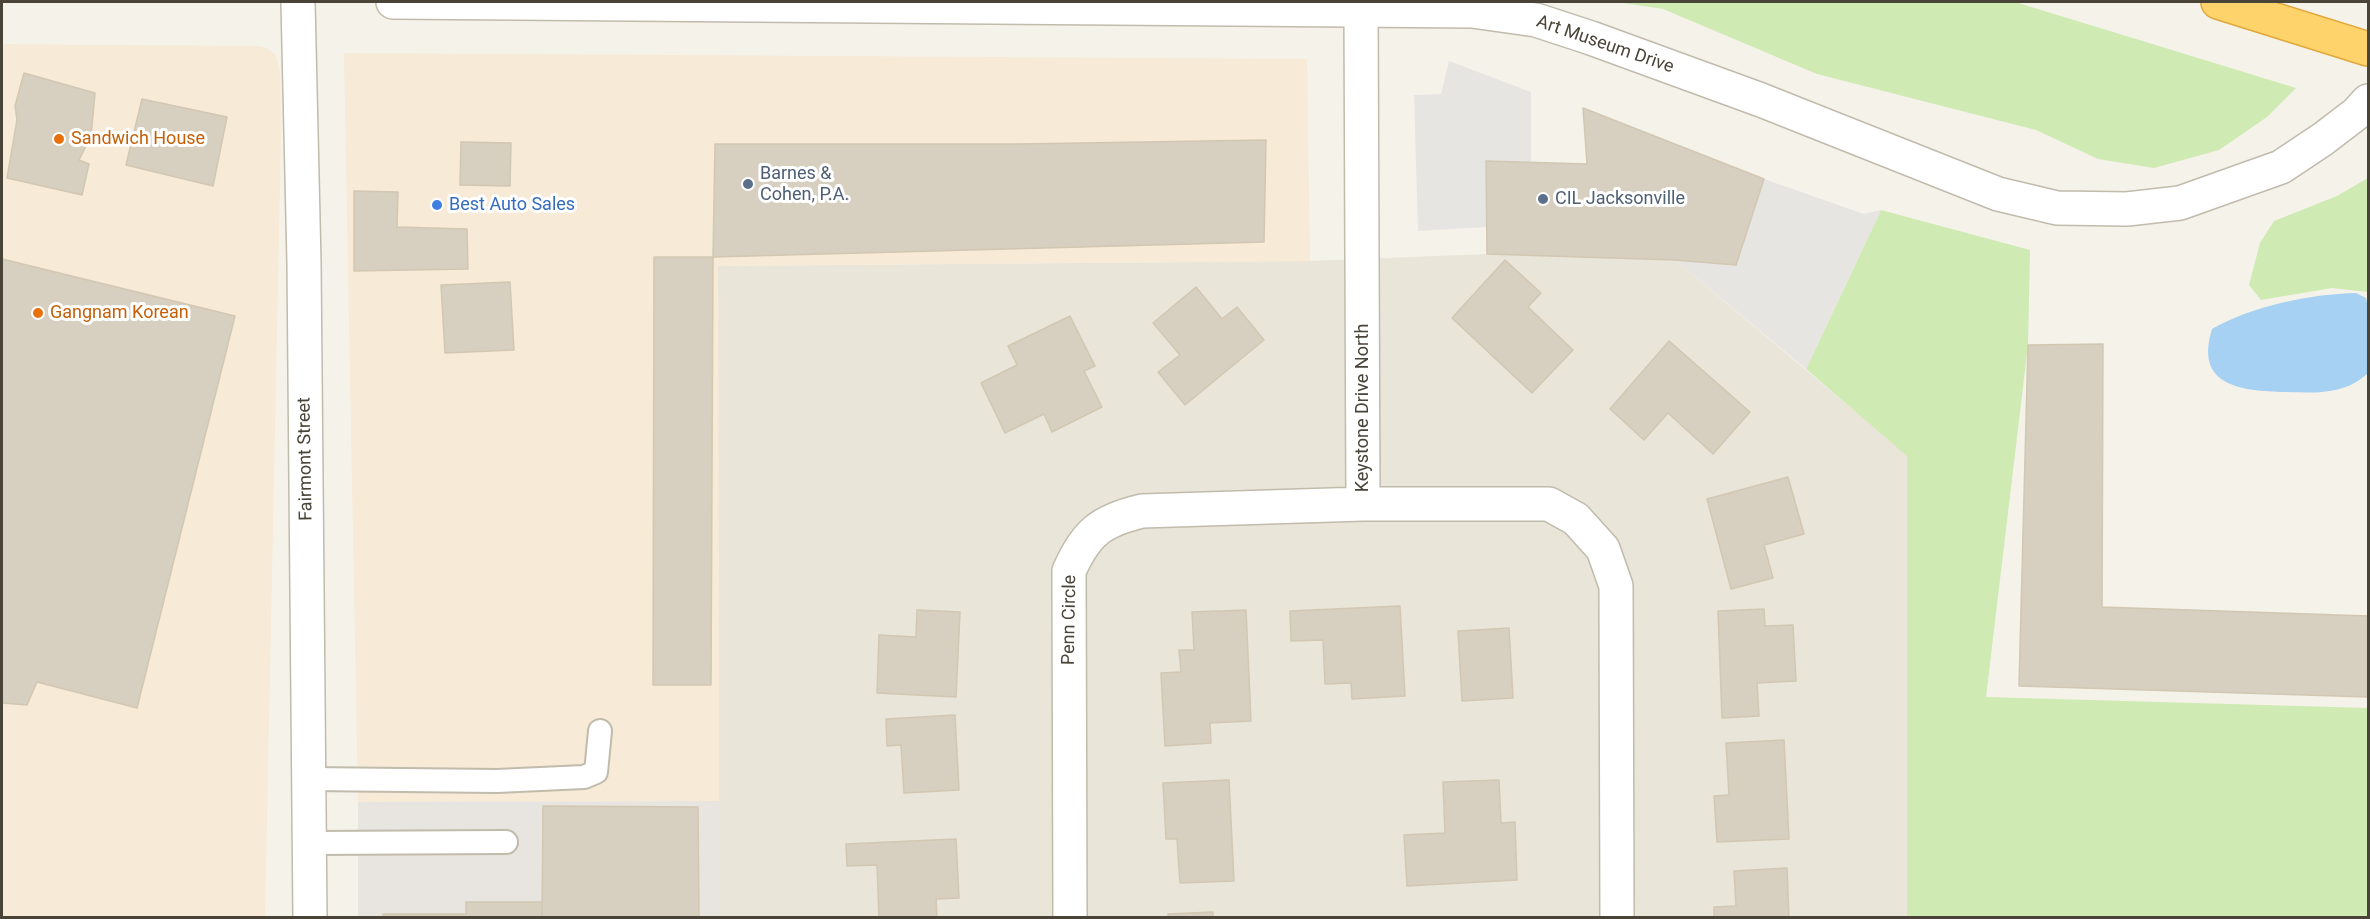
<!DOCTYPE html>
<style>
body{margin:0}
#map{position:relative;width:2370px;height:919px;overflow:hidden;background:#f5f2ea;font-family:Roboto,sans-serif}
canvas{display:block}
.frame{position:absolute;inset:0;border:3px solid #4a4338;pointer-events:none}
</style>
<div id="map">
<canvas width="2370" height="919"></canvas>
<div class="frame"></div>
</div>
<script>
const ctx = document.querySelector('canvas').getContext('2d');
ctx.lineJoin = 'round';
function fillPath(path, color) {
  ctx.fillStyle = color;
  ctx.fill(path, 'evenodd');
}
function stroke(path, color, width, dash) {
  ctx.strokeStyle = color;
  ctx.lineWidth = width;
  ctx.lineCap = dash ? 'butt' : 'round';
  ctx.setLineDash(dash || []);
  ctx.stroke(path);
}
function label(font, color, halo, rows, align = 'center') {
  ctx.font = font + ' Roboto,sans-serif';
  ctx.lineWidth = 6;
  ctx.setLineDash([]);
  ctx.textBaseline = 'middle';
  ctx.strokeStyle = halo;
  ctx.fillStyle = color;
  for (const [text, x, y, turn = 0] of rows) {
    ctx.save();
    ctx.translate(x, y);
    ctx.rotate((+turn || 0) * Math.PI / 180);
    ctx.textAlign = isNaN(turn) ? turn : align;
    if (halo) ctx.strokeText(text, 0, 0);
    ctx.fillText(text, 0, 0);
    ctx.restore();
  }
}
const residential = new Path2D(`
 M1487 254 1675 260 1907 455V917H719L718 266 1310 261Z`);
const commercial = new Path2D(`
 M2 44 256 46 267 48 276 56 280 72 281 132 265 917 2 918Z
 M344 53 1307 59 1310 261 718 266 719 801 358 802Z`);
const industrial = new Path2D(`
 M719 801V917L358 918V802Z`);
const green = new Path2D(`
 M1617 2H2015L2296 88 2267 117 2219 150 2154 168 2098 159 2036 130 1817 74 1663 9Z
 M2368 178V292L2332 288 2261 300 2249 285 2260 243 2274 221 2337 196Z
 M1881 210 2030 250 2028 345 1986 697 2368 708V917H1907V456L1806 369Z`);
const parking = new Path2D(`
 M1449 61 1531 92V163L1487 227 1418 231 1414 95 1441 94Z
 M1764 179 1864 214 1881 210 1806 369 1675 260 1736 265Z`);
const water = new Path2D(`
 M2356 293 2366 298 2368 309V373C2345 395 2315 393 2285 392 2241 391 2194 386 2212 329 2252 306 2310 294 2356 293Z`);
const building = new Path2D(`
 M24 73 95 93 91 136 79 160 89 164 82 195 7 178 17 120 15 106Z
 M142 99 227 117 213 186 126 165Z
 M1583 108 1764 179 1736 265 1675 260 1487 254 1486 161 1587 164Z
 M1266 140 1264 242 713 257 715 144H1020Z
 M461 142 511 143 510 186 460 185Z
 M354 191 398 192 397 227 467 229 468 269 354 271Z
 M654 257H713L711 685H653Z
 M2 259 235 316 137 708 37 682 27 705 2 703Z
 M1505 260 1541 293 1528 307 1573 350 1532 393 1452 318Z
 M510 282 514 350 445 353 441 285Z
 M1196 287 1222 319 1237 307 1264 340 1185 405 1158 372 1180 355 1153 323Z
 M1070 316 1095 366 1084 371 1102 407 1052 432 1044 414 1005 433 981 383 1017 365 1008 346Z
 M1669 341 1750 412 1713 454 1668 413 1644 440 1610 409Z
 M2103 344 2102 607 2368 616V697L2019 686 2028 345Z
 M1788 477 1804 534 1764 545 1773 578 1731 589 1707 499Z
 M1400 606 1405 696 1352 699 1351 683 1325 684 1323 640 1291 641 1290 611Z
 M1764 609 1765 626 1793 625 1796 681 1757 683 1759 716 1722 718 1718 611Z
 M917 610 960 612 956 697 877 693 879 635 916 637Z
 M1246 610 1251 721 1210 723 1211 743 1165 746 1161 673 1181 672 1179 650H1194L1192 612Z
 M1509 628 1513 698 1462 701 1458 631Z
 M955 715 959 790 904 793 901 745 887 746 886 719Z
 M1784 740 1789 839 1717 842 1714 796 1729 795 1726 743Z
 M1229 780 1234 881 1180 883 1177 839H1166L1163 783Z
 M1499 780 1501 823 1515 822 1517 880 1407 886 1404 835 1445 833 1443 782Z
 M543 806 698 807 699 918H542Z
 M956 839 959 898 936 899 937 918H879L877 865 847 866 846 844Z
 M1787 868 1789 918H1714V907L1736 906 1734 871Z
 M466 902H542V918H383V914H466Z
 M1213 912V918H1169L1168 914Z`);
const service = new Path2D(`
 M309 779 497 781 584 777 596 772 600 731
 M310 843 506 842`);
const minor = new Path2D(`
 M298 2 304 263 310 918
 M1361 9 1363 504
 M1070 918 1069 571C1086 533 1100 521 1142 511L1363 504H1549L1576 519 1603 549 1616 586 1617 918`);
const tertiary = new Path2D(`
 M393 2 1472 11 1536 20 1591 38 1761 100 1998 194 2057 208 2127 209 2180 203 2281 167 2323 139 2357 113 2368 101`);
const motorway = new Path2D(`
 M2218 2 2368 49`);
const markers = [
 [59,139,6,"#e8710a"],
 [748,184,6,"#5c6f8a"],
 [1543,199,6,"#5c6f8a"],
 [437,205,6,"#3f7fe0"],
 [38,313,6,"#e8710a"]
];
const streetNames = [
 ["Art Museum Drive",1605,45,19],
 ["Keystone Drive North",1363,408,-90],
 ["Fairmont Street",306,459,-91],
 ["Penn Circle",1070,620,-89]
];
const foodNames = [
 ["Sandwich House",71,139],
 ["Gangnam Korean",50,313]
];
const serviceNames = [
 ["Barnes &",760,174],
 ["Cohen, P.A.",760,195],
 ["CIL Jacksonville",1555,199]
];
const shopNames = [
 ["Best Auto Sales",449,205]
];
fillPath(residential, '#e9e5d8');
fillPath(commercial, '#f7ead6');
fillPath(industrial, '#e8e4df');
fillPath(green, '#cfeab3');
fillPath(parking, '#e7e5e2');
fillPath(water, '#a6d1f2');
fillPath(building, '#d7cfbf');
stroke(building, '#d2c7b2', 1.5);
stroke(service, '#c1bbac', 26);
stroke(minor, '#c1bbac', 36);
stroke(tertiary, '#c1bbac', 36);
stroke(motorway, '#e1a839', 36);
stroke(service, '#fff', 22);
stroke(minor, '#fff', 33);
stroke(tertiary, '#fff', 33);
stroke(motorway, '#ffd36c', 33);
for (const [x, y, r, color] of markers) {
  const dot = new Path2D();
  dot.arc(x, y, r, 0, 2 * Math.PI);
  ctx.fillStyle = color;
  ctx.fill(dot);
  stroke(dot, '#fff', 2);
}
label('18px', '#4a4338', '#fff', streetNames);
label('18px', '#c56008', '#fff', foodNames, 'left');
label('18px', '#4e5e75', '#fff', serviceNames, 'left');
label('18px', '#366cbe', '#fff', shopNames, 'left');
</script>
